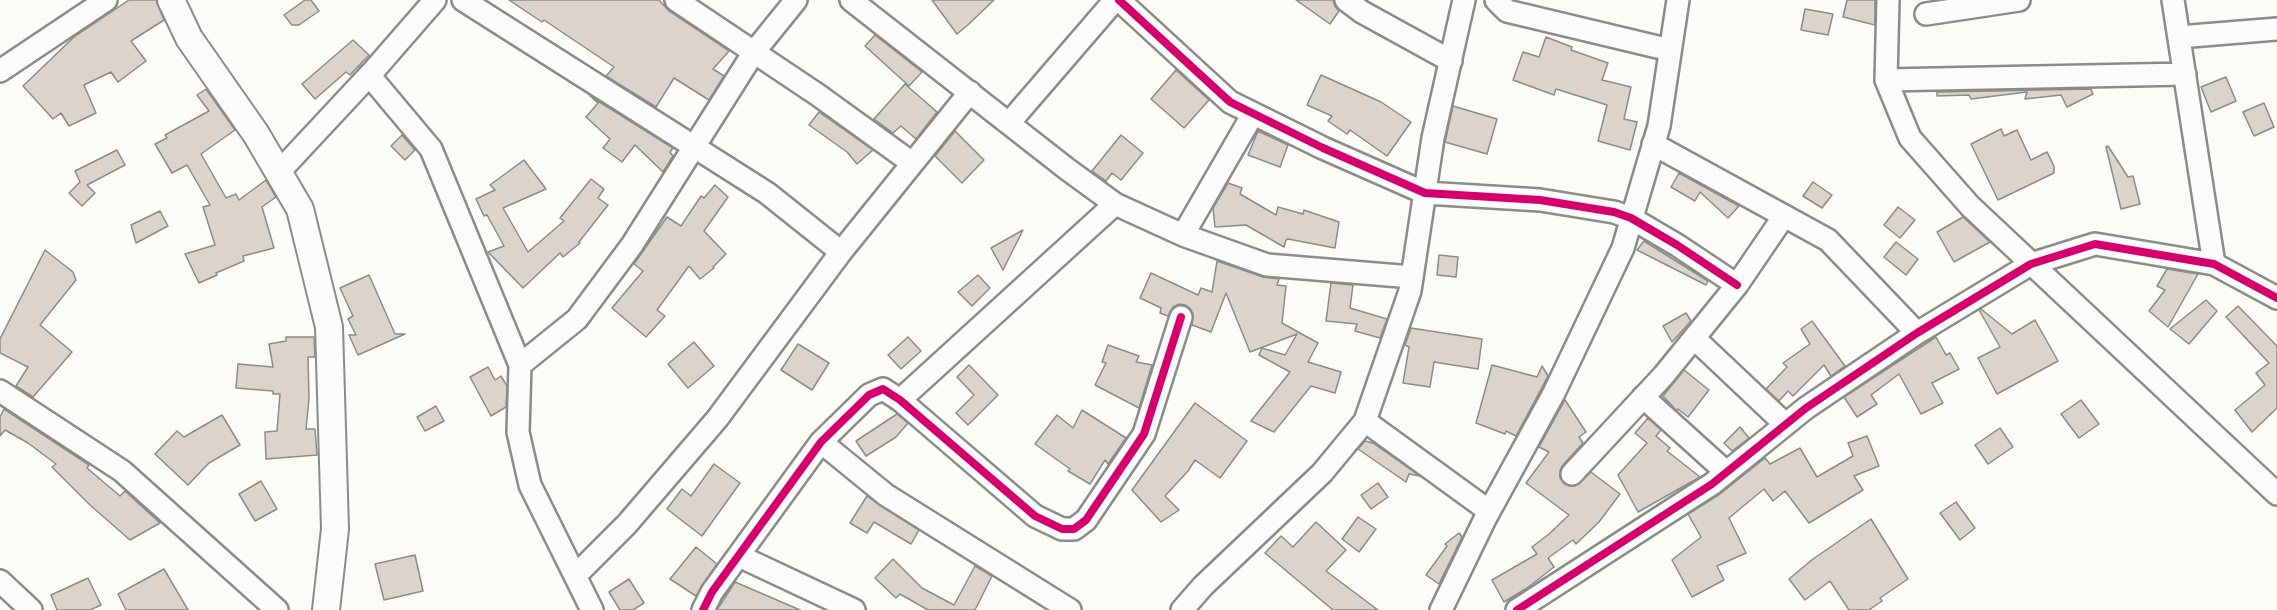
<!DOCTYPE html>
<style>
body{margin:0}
canvas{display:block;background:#fcfbf8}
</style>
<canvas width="2277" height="610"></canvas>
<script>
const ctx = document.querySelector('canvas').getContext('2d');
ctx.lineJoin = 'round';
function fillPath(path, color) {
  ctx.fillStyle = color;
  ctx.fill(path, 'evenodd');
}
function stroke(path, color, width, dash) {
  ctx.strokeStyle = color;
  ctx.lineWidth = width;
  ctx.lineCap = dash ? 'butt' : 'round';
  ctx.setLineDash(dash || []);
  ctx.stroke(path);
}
const building = new Path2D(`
 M129 0H156L164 20 131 41 146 61 118 82 111 72 84 85 96 113 69 126 61 113 53 119 23 86 74 37Z
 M305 0H311L319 11 299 25H292L284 15Z
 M509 0H659L669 11 729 51 713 69 724 76 709 100 674 78 656 107 606 76 614 67 544 20 542 22Z
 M932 0H994L969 24 957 34Z
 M1296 0H1333L1335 6 1339 11 1330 24Z
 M1847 0H1875V25L1843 17Z
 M1805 9 1833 14 1828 35 1801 30Z
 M875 35 922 72 909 86 865 46Z
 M1546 37 1572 47 1571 50 1608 63 1602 80 1631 87 1624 119 1637 122 1630 150 1598 141 1607 105 1556 89 1554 95 1513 80 1523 52 1539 57Z
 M353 40 369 55 350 75 346 72 315 99 302 84Z
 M1176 70 1209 100 1184 128 1151 99Z
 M1321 75 1381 102 1411 122 1387 156 1350 130 1347 134 1328 121 1332 116 1307 105Z
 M2226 77 2236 101 2211 112 2201 87Z
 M905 84 937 112 916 139 901 126 893 133 874 119Z
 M206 89 235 130 201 154 226 198 236 194 239 200 266 180 276 197 262 207 274 248 243 256 244 261 216 273 217 275 199 283 185 254 215 245 203 207 210 205 187 165 172 173 155 144 167 138 165 135 209 111 197 95Z
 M2091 89 2093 94 2067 107 2061 95 2025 99 2027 92 1971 99 1969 95 1937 96V92Z
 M590 96 673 148 670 152 673 156 663 172 635 145 622 162 603 148 610 139 586 117 598 103Z
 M2264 103 2274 127 2254 136 2243 112Z
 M1453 106 1497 119 1487 154 1445 142Z
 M819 112 873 150 857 164 847 152 809 125Z
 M2001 129 2004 136 2017 130 2031 160 2047 152 2054 166V173L1998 200 1971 144Z
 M955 131 984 160 962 183 935 156Z
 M1258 131 1288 145 1280 167 1248 155Z
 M402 135 415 150 405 160 391 146Z
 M1121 135 1143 153 1121 180 1112 173 1106 181 1092 171Z
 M2108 146 2128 177 2133 176 2140 204 2121 209 2106 147Z
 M117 150 125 165 87 185 95 193 82 206 69 193 80 182 75 171Z
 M524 160 546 189 503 208 528 252 564 221 560 218 591 179 604 189 598 198 608 205 579 242 580 243 563 257 560 253 523 288 488 252 504 246 487 215 484 216 476 199 495 190 490 185Z
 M1679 173 1739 206 1728 218 1700 192 1695 201 1671 187Z
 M1813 182 1832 195 1822 208 1803 196Z
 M1228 183 1242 188 1240 194 1276 215 1278 207 1303 214 1304 210 1339 222 1335 248 1288 239 1286 240 1284 247 1246 225 1215 227 1213 208Z
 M715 185 728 197 704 231 726 254 713 267 714 268 700 279 689 266 657 310 665 316 646 337 612 308 643 271 634 264 667 217 681 226 701 196 704 198Z
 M1898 207 1915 220 1900 238 1884 225Z
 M160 211 168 226 136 243 131 225Z
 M1963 217 1990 242 1954 262 1937 232Z
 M1023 230 1003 270 991 248Z
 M1644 241 1708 281 1706 285 1637 250Z
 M1896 242 1918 259 1906 275 1884 257Z
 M45 250 73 272 76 280 40 325 72 352 33 397 16 386 28 367 0 353V339Z
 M1439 255 1458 257 1456 277 1437 275Z
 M1217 261 1263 277 1279 279 1277 285 1286 286 1282 323 1318 343 1308 362 1341 372 1335 393 1311 386 1274 432 1251 421 1290 372 1259 355 1262 348 1285 355 1297 334 1250 352 1226 293 1211 332 1192 325 1193 314 1185 305 1179 304 1173 307 1168 316 1160 313 1161 308 1140 298 1151 273 1198 295 1201 288 1212 292Z
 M2167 269 2198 274 2168 327 2149 311 2165 290 2157 286Z
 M369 275 395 334H405L358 355 349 335H356L348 319 353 316 340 288Z
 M978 275 990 288 972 306 958 292Z
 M1331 283 1353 285 1350 308 1387 319 1380 338 1355 331 1357 324 1326 321Z
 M2206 300 2217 311 2189 344 2170 329Z
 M2238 306 2277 346V408L2252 432 2235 410 2265 385 2256 373 2269 363 2226 317Z
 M1981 309 2012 334 2035 320 2058 361 1997 394 1978 358 2000 347 1979 310Z
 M1686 313 1691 321 1672 342 1663 326Z
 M1812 321 1845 366 1831 376 1824 365 1793 396 1788 391 1779 401 1766 389 1787 367 1783 363 1810 344 1801 329Z
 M1411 328 1482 339 1478 369 1434 362 1430 387 1403 383 1409 347 1405 345Z
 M286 337H314L315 357H308L309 399 306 429H315L317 455 266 459 265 432 277 431 280 394H273V391L236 388 238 364 273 367 269 344 286 341Z
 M908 337 921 351 901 369 888 355Z
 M1936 337 1946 355 1950 353 1959 369 1932 383 1943 403 1921 414 1899 374 1871 395 1877 404 1857 417 1844 397Z
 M694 342 714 366 688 388 668 364Z
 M798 344 829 363 812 390 781 370Z
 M1108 345 1139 356 1136 362 1152 365 1139 408 1095 385 1106 363 1102 362Z
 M969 365 998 395 968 425 956 413 974 395 957 377Z
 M1492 365 1537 377 1542 366 1548 376 1516 436 1506 431 1505 434 1476 423Z
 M488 367 495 380 501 376 507 386 506 407 491 416 470 377Z
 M1684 370 1709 390 1688 417 1678 409 1677 411 1663 396Z
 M1565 400 1586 432 1579 437 1583 443 1562 466 1560 472V478L1569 486H1575L1591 472 1620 494 1599 522 1576 544 1573 540 1548 558 1554 567 1527 588 1504 602 1492 580 1537 554 1532 547 1549 534 1569 515 1526 483 1549 452 1539 447Z
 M2081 400 2099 424 2079 438 2061 414Z
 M1195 403 1247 441 1220 478 1195 460 1188 471 1165 496 1179 510 1161 522 1132 490Z
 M436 406 444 421 425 431 417 417Z
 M4 409 89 465 87 468 120 496 125 491 160 523 130 540 90 505 52 467 56 464 28 443 5 430 0 436V417Z
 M1082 410 1126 438 1108 464 1105 460 1090 484 1068 471 1070 469 1035 444 1057 415 1073 428Z
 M897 414 908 423 896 437 866 456 856 441Z
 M222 415 240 445 209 463 188 485 155 454 177 431 184 437Z
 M1648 418 1661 430 1656 436 1670 448 1667 451 1700 477 1638 512 1618 475 1647 443 1635 433Z
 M1740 427 1749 438 1732 451 1724 443Z
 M2000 428 2013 447 1988 464 1975 445Z
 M1867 436 1879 466 1854 476 1863 490 1809 523 1785 491 1773 501 1764 489 1729 518 1746 553 1717 566 1724 580 1692 597 1672 560 1701 537 1688 514 1720 494 1765 458 1770 464 1800 448 1817 477 1853 456 1848 443Z
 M1365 441 1373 443 1420 476 1409 474 1406 482 1358 449Z
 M714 464 740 483 702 536 667 509 682 489 691 496Z
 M261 481 277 509 255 521 239 494Z
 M1378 483 1388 497 1371 509 1361 495Z
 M867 496 919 530 911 544 874 522 867 533 850 523Z
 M1956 502 1975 528 1960 540 1940 513Z
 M1358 517 1376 529 1359 552 1342 539Z
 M1871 519 1908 579 1880 598 1882 601 1869 610H1849L1830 581 1805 600 1789 579 1813 559Z
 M1316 522 1346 550 1326 571 1378 610H1333L1265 553 1281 536 1293 547Z
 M1459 533 1462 537 1439 584 1426 575 1447 546 1445 544Z
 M696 547 717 564 696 596 670 579Z
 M415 555 423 591 384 600 375 564Z
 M893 559 922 588 954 605 975 566 992 576 975 610H928L900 594 896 598 875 578Z
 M164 569 188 610H126L118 594Z
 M88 578 101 605 90 610H57L51 595Z
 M629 579 644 603 633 610H620L609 592Z
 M735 582 800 610H717Z`);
const minor = new Path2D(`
 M463 0 767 193 841 252
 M676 0 818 95 912 163
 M851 0 1067 169 1115 204 1183 235 1267 265 1412 277
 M1119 0 1230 102 1323 148 1425 193 1540 200 1614 212 1631 218 1677 245 1737 285
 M1346 0 1362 12 1451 61
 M1496 0 1507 11 1670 50
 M1888 0 1886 80 1910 138 1970 206 2277 494
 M2173 0 2214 264
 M1926 14 2019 0
 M2179 37 2277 29
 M0 71 106 0
 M369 75 431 149 520 365 518 432 530 485 592 610
 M1886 80 2185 74
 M1009 123 1115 0
 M1653 144 1828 240 1917 333
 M279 172 375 69 435 0
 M1183 235 1253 114
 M1694 338 1785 424
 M520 365 577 319 632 245 754 52 796 0
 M0 391 122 471 277 610
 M1643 397 1726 472
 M900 400 1115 204
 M1365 421 1489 511
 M821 442 886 495 1070 610
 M1572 474 1664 375 1737 285 1784 216
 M739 556 854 610
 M575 576 627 524 717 419 841 252 970 92
 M0 581 31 610
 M703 610 712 592 821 442 869 395 883 389 900 400 1035 516 1062 529H1074L1086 520 1144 434 1181 317
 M1182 610 1203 586 1322 473 1365 421 1410 291 1433 138 1464 0
 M1441 610 1485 519 1554 393 1623 248 1659 126 1678 0
 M1517 610 1712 484 1806 408 1917 333 2031 264 2095 244 2214 264 2277 298`);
const tertiary = new Path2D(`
 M171 0 189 38 256 134 300 209 329 327 335 529 326 610`);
const cycleway = new Path2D(`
 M1119 0 1230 102 1323 148 1425 193 1540 200 1614 212 1631 218 1677 245 1737 285
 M703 610 712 592 821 442 869 395 883 389 900 400 1035 516 1062 529H1074L1086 520 1144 434 1181 317
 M1517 610 1712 484 1806 408 1917 333 2031 264 2095 244 2214 264 2277 298`);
fillPath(building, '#dcd3cb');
stroke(building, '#888d8a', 1.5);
stroke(minor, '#888d8a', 26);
stroke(tertiary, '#888d8a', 30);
stroke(minor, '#fbfbf9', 21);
stroke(tertiary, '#fbfbf9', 26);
stroke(cycleway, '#d6006c', 8);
</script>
